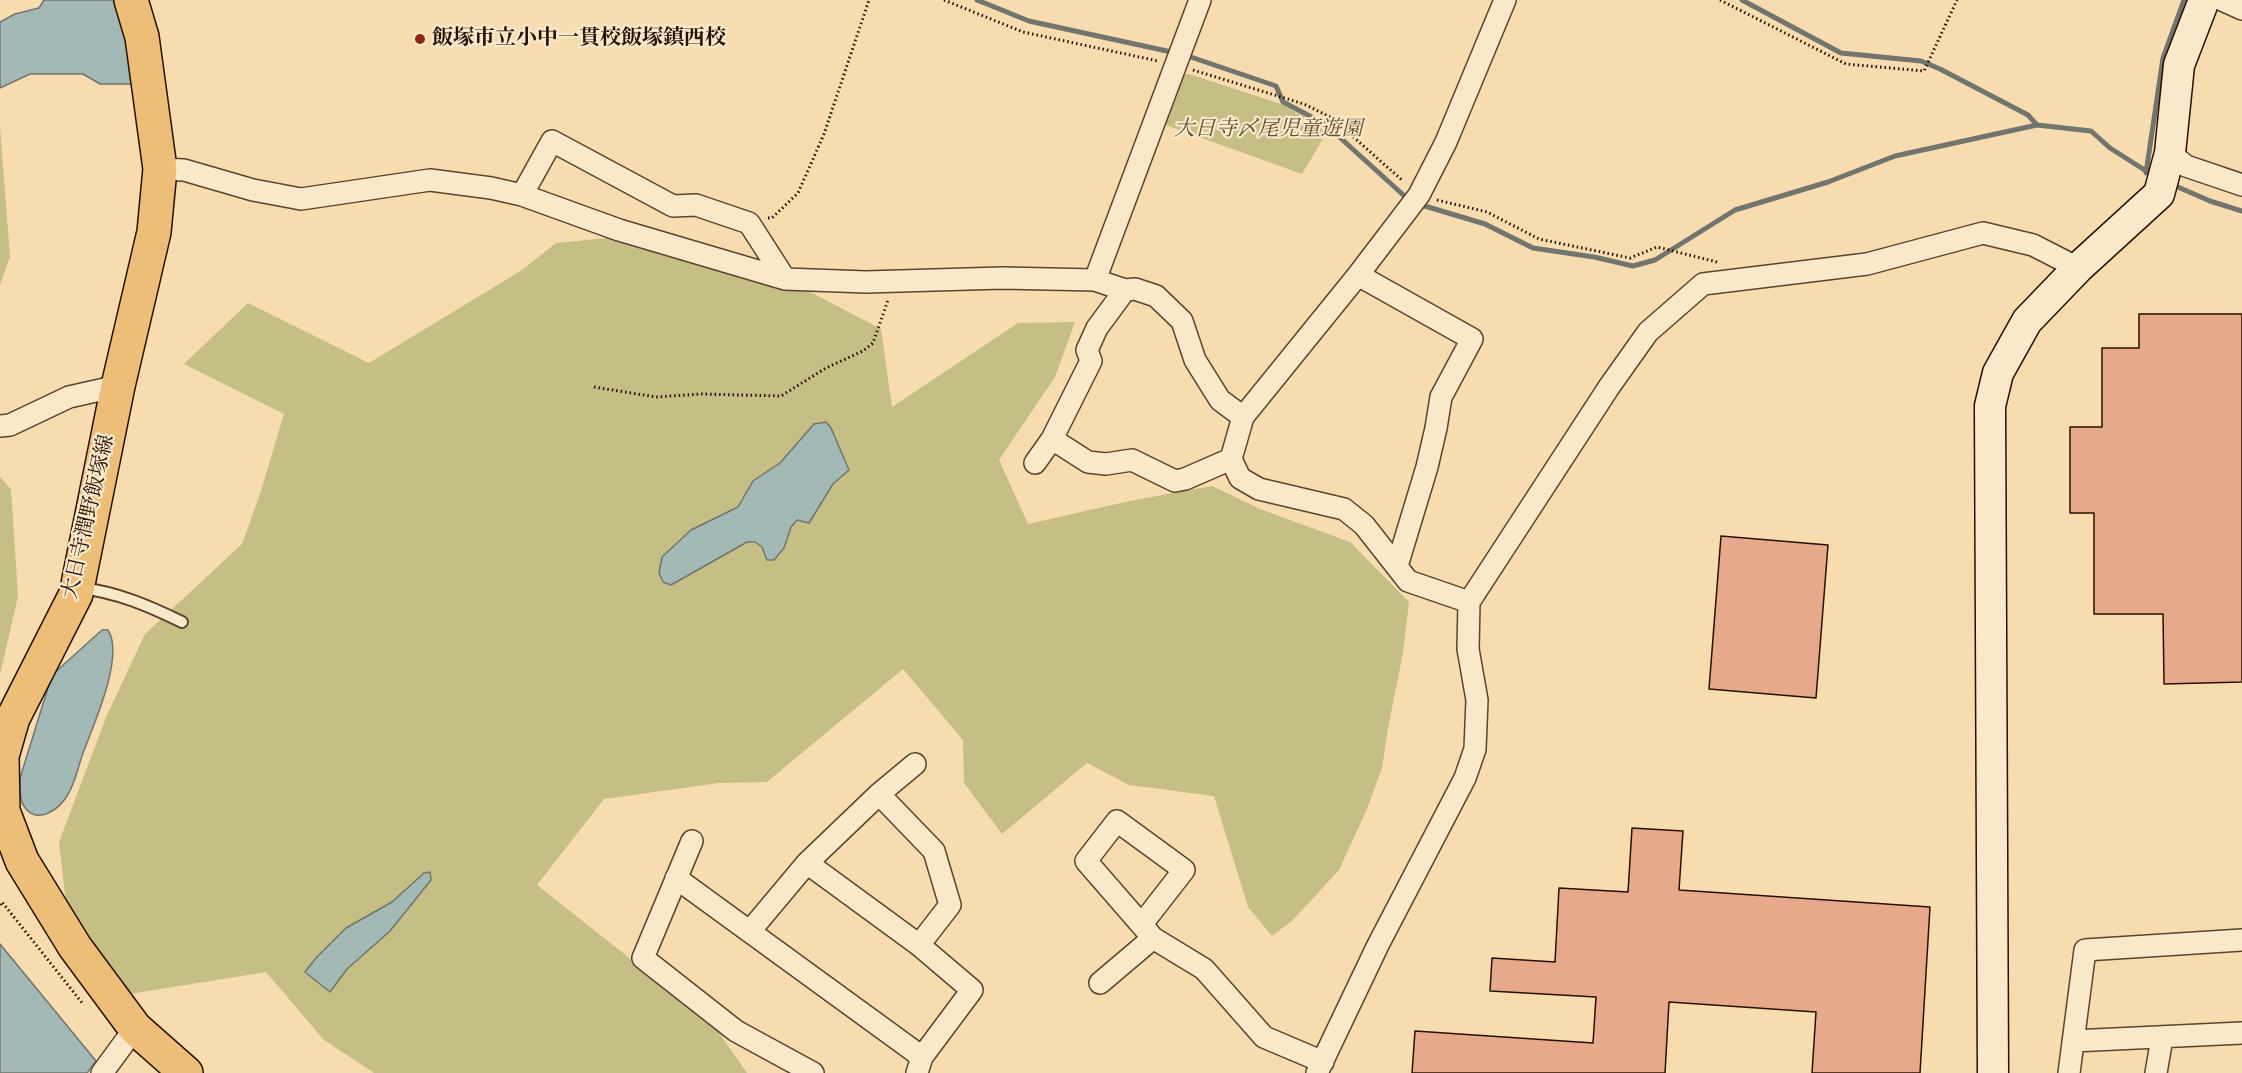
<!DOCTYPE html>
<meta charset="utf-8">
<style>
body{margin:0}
canvas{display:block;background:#f7dcaf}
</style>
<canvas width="2242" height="1073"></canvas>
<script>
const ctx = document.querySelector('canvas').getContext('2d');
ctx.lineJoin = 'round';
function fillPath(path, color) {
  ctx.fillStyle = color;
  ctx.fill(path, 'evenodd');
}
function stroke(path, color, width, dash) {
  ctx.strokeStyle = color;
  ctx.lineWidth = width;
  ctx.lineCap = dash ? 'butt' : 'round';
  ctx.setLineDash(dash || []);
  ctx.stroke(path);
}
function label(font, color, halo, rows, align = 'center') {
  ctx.font = font + ' "IM FELL Great Primer","Noto Serif JP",serif';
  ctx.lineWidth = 4.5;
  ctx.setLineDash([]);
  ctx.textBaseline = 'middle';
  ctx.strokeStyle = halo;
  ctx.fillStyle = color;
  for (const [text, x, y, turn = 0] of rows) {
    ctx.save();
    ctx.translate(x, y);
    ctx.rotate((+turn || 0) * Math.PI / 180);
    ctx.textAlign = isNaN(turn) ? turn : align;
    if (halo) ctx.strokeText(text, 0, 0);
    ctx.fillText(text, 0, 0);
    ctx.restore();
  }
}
const green = new Path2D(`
 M1189 74 1281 104 1328 130 1302 174 1163 124 1181 75Z
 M0 127 10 257 0 285Z
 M639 235 785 279 881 329 892 407 1018 323 1075 322 1055 377 999 460 1028 524 1130 501 1212 486 1260 509 1350 542 1409 602 1403 653 1388 728 1382 768 1367 809 1339 870 1293 920 1272 936 1248 907 1214 796 1129 785 1087 763 1002 834 964 783 963 740 903 669 767 782 719 783 604 799 537 885 713 1024 747 1073H374L324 1040 266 972 130 994 67 911 59 842 107 715 145 634 242 544 260 494 284 414 184 364 248 303 369 363 522 270 556 243Z
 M0 477 11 489 18 596 0 675Z`);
const water = new Path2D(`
 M44 0H121L139 84H100L83 74H30L0 88V22L15 14 39 8Z
 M826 422 831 428 849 470 833 484 809 523 797 520 791 527 784 548 774 560H767L762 547 755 542H747L671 585 663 582 659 573 662 557 691 530 738 507 753 481 780 463 814 424Z
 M102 630H108C125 656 93 726 83 753 78 767 75 784 67 796 59 809 39 824 26 809 19 801 20 788 20 778L52 675Z
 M430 872 431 880 390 931 347 969 330 992 305 972 316 958 346 928 392 902 424 873Z
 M0 944 96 1061 87 1073H0Z`);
const stream = new Path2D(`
 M977 0 1029 21 1176 53
 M1742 0 1841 53 1921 61 1940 69 2028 115 2037 125
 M1185 55 1276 86 1283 102 1325 124 1410 201
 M2146 173 2163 58 2184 0
 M2171 184 2210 201 2242 211
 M1418 204 1485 224 1533 248 1594 257 1633 266 1655 260 1735 210 1828 182 1895 156 2037 125 2091 131 2110 148 2154 176`);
const building = new Path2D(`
 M2139 314H2242V682L2164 684 2163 614H2094V513H2070V427H2102V348H2139Z
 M1721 536 1828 545 1816 698 1709 689Z
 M1632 828 1683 831 1679 890 1930 907 1920 1073H1812L1816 1012 1669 1002 1665 1073H1412L1415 1031 1593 1043 1596 997 1490 991 1492 958 1555 962 1559 888 1628 892Z`);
const path = new Path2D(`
 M944 0 1023 32 1158 61
 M1720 0 1846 64 1924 71 1957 0
 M1193 70 1304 104 1332 118 1403 181
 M1437 200 1487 212 1539 239 1630 258 1657 247 1717 262
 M768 218H772L798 193 824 134 869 0
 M594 387 656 397 701 394 781 396 826 368 863 351 873 343 888 300
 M0 905 2 902 83 1004`);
const lane = new Path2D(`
 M80 588C117 592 149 606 182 622`);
const street = new Path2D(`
 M2222 0 2242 9
 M2170 153 2186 166 2242 185
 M160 169 184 170 253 190 301 199 430 180 491 188 522 195 619 230 785 279 866 282 1002 278 1095 280 1125 290 1135 289 1156 296 1182 321 1195 360 1220 400 1243 417
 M522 195 552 141 673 206 696 205 749 223 785 279
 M1358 275 1472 339 1441 397 1436 428 1427 467 1397 566
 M1095 280 1200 0
 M0 426 10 425 69 397 118 386
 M1052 439 1088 462 1106 464 1132 460 1175 481 1185 479 1231 459
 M1035 463 1052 439 1091 361 1087 350 1097 328 1125 290
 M1469 602 1408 581 1364 525 1344 509 1259 489 1240 478 1231 459 1243 417 1358 275 1419 195 1446 142 1505 0
 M879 794 934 851 950 905 919 945
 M692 841 643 958 736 1031 813 1073
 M807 863 919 945 972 990 922 1057
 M676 878 922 1057 917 1073
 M1142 924 1184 870 1117 821 1086 861 1153 938 1204 969 1264 1037 1323 1062
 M750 931 807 863 879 794 915 764
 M1100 983 1153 938
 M2073 1041 2242 1033
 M102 1073 135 1028
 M1317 1073 1378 945 1465 778 1475 749 1477 700 1468 649 1469 602 1609 387 1648 332 1703 284 1867 264 1983 233 2033 245 2078 268
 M2069 1073 2085 950 2242 940
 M2156 1073 2162 1038`);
const secondary = new Path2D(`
 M1993 1073 1990 406 1998 373 2027 321 2078 268 2159 194 2170 153 2179 65 2204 0`);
const primary = new Path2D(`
 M131 0 142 37 160 169 154 232 118 386 76 594 13 718 2 756 3 811 22 861 75 947 135 1028 186 1073`);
const markers = [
 [420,39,6,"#8f2418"]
];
const poiNames = [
 ["飯塚市立小中一貫校飯塚鎮西校",432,39]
];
const parkNames = [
 ["大日寺〆尾児童遊園",1268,130]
];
const streetNames = [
 ["大日寺潤野飯塚線",89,517,-77]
];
fillPath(green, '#c5be85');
fillPath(water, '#a2b9b6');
stroke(water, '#71756d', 1.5);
stroke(stream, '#71756d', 5);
fillPath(building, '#e6a98b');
stroke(building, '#281000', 1.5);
stroke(lane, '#5c432c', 14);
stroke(street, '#5c432c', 24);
stroke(secondary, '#281000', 33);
stroke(primary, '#281000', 36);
stroke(path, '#281000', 3, [1.5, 3]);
stroke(lane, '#fae8cb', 10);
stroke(street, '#fae8cb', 21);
stroke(secondary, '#fae8cb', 30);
stroke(primary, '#ecbe78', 33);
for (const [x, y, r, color] of markers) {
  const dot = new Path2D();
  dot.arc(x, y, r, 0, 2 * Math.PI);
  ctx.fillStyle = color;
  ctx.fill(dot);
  stroke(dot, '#fae8cb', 2);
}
label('bold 21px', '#281000', '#fae8cb', poiNames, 'left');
label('italic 21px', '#5f4d2f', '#fae8cb', parkNames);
label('21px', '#281000', '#fae8cb', streetNames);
</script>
